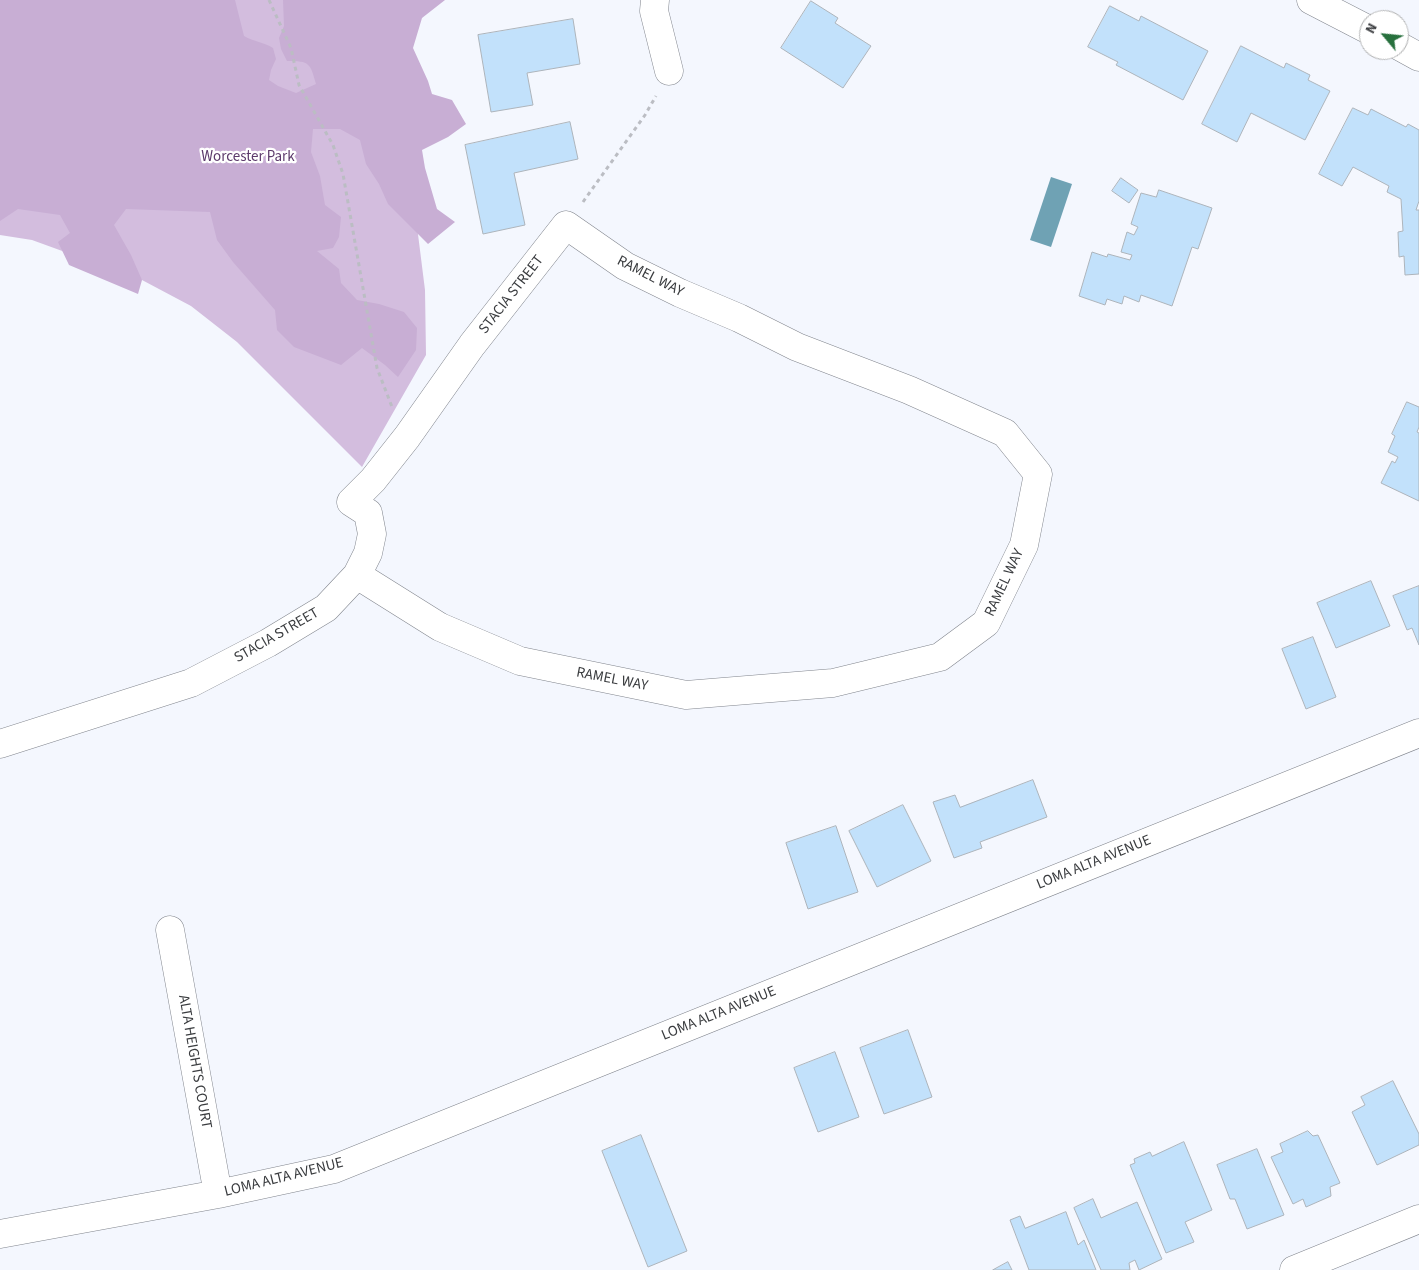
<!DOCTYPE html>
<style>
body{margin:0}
#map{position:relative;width:1419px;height:1270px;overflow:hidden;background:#f4f7fe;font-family:"Source Sans 3",sans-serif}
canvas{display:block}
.north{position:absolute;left:1359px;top:10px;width:50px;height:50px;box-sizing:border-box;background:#fff;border:1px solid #b0b1b2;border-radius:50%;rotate:298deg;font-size:14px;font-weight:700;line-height:20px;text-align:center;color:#3a3c3f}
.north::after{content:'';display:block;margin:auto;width:18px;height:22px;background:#27703d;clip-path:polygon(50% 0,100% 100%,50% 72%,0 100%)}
</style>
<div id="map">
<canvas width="1419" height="1270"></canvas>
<div class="north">N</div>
</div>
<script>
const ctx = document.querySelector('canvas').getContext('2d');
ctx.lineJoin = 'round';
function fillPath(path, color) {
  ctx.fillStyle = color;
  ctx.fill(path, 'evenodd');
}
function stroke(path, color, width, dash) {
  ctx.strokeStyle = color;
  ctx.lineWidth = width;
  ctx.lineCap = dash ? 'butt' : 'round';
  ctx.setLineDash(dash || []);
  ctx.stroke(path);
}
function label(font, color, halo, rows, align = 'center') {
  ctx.font = font + ' "Source Sans 3",sans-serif';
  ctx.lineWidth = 4.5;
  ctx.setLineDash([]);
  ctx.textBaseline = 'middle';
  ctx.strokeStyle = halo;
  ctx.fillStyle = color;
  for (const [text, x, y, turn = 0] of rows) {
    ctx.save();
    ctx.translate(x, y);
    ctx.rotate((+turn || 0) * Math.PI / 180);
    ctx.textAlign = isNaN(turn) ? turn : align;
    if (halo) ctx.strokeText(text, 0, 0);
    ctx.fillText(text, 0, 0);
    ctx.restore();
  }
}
const green = new Path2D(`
 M0 0H372L403 115 425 290 426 355 362 467 237 342 191 306 142 280 32 240 0 235Z`);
const forest = new Path2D(`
 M0 0H235L244 36C254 42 264 42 273 48L276 59 271 70 269 80 278 86 296 93 316 84C310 63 310 61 287 61L281 49 279 38 284 26 283 0H445L422 18 413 48 428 81 432 94 452 100 466 124 448 137 422 150 425 168 437 209 455 222 428 244 388 204 379 184 366 164 360 140 340 129H313L311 152 320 176 325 205 341 217 339 237 333 248 317 251 339 269 341 283 357 300 379 304 404 312 417 328 416 350 398 377 385 365 362 348 341 365 294 347 277 330 275 310 233 262 217 240 210 212 126 209 114 225 131 255 142 280 138 294 69 265 58 242 70 233 60 215 18 209 0 221Z`);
const water = new Path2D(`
 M1051 177 1072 184 1051 247 1030 240Z`);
const building = new Path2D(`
 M811 1 838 18 835 23 871 46 843 88 781 48Z
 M1110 6 1139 21 1141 16 1208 51 1183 100 1116 65 1118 62 1088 47Z
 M573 19 580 64 527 73 533 105 491 112 478 35Z
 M1241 46 1284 68 1286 63 1310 75 1308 80 1330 91 1305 140 1251 113 1237 142 1202 124Z
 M1353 108 1368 115 1371 109 1406 127 1408 124 1419 130V201L1416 210H1419V274L1405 275 1404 256 1399 257 1398 232 1403 231 1401 199 1387 192 1389 186 1353 167 1342 186 1319 174Z
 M570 122 578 159 514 173 525 225 483 234 465 145Z
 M1121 178 1138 190 1129 203 1112 191Z
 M1159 190 1212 208 1198 249 1192 247 1172 306 1141 295 1139 302 1124 296 1122 304 1107 299 1105 305 1079 296 1092 252 1107 257 1108 254 1130 260 1132 255 1121 252 1127 232 1134 235 1138 227 1131 224 1141 193 1156 197Z
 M1407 402 1419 407V427L1417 432 1419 433V501L1381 483 1392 461 1395 463 1398 457 1388 452 1395 436 1392 434Z
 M1371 581 1390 626 1336 648 1317 603Z
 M1419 586V645L1412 628 1407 630 1393 596Z
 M1313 637 1336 697 1306 709 1282 649Z
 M1033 780 1047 817 980 842 982 848 954 858 933 802 955 795 960 807Z
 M903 805 931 861 877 887 849 831Z
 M836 826 858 892 808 909 786 843Z
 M908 1030 932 1097 884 1114 860 1048Z
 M835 1052 859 1117 818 1132 794 1068Z
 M1393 1081 1419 1134V1145L1377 1165 1352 1112 1365 1105 1361 1097Z
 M1308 1131 1313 1136 1318 1135 1340 1183 1330 1187 1331 1196 1306 1207 1303 1199 1293 1204 1271 1157 1283 1152 1280 1144Z
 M641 1135 687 1251 648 1267 602 1151Z
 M1184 1142 1212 1210 1185 1222 1194 1242 1166 1253 1130 1165 1135 1163 1134 1159 1150 1152 1152 1156Z
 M1257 1149 1284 1215 1247 1229 1235 1199H1230L1217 1165Z
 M1093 1199 1101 1218 1137 1202 1162 1259 1139 1270 1135 1260 1129 1263 1130 1270H1101L1074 1208Z
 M1066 1212 1078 1245 1084 1240 1096 1270H1029L1010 1220 1020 1216 1025 1228Z
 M1008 1262 1012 1270H993Z`);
const path = new Path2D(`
 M269 0 291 48 299 85 333 145 343 174 377 368 392 407
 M583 202 645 115 656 96`);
const street = new Path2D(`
 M655 0 654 11 669 71
 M1311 0 1369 30
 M1399 46 1419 57
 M0 744 191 683 268 643 326 608 357 575 368 553 372 534 368 513 351 502 373 480 407 437 472 345 566 225 625 266 680 293 739 318 797 347 909 390 1005 433 1038 474 1024 545 986 623 940 657 833 683 686 695 520 661 440 627 357 575
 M170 930 218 1194
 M0 1234 218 1194 334 1169 1419 733
 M1294 1270 1419 1219`);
const parkNames = [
 ["Worcester Park",248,158]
];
const streetNames = [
 ["RAMEL WAY",650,277,27],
 ["STACIA STREET",512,295,-52],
 ["RAMEL WAY",1005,583,-65],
 ["STACIA STREET",277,636,-30],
 ["RAMEL WAY",612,680,11],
 ["LOMA ALTA AVENUE",1094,863,-22],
 ["LOMA ALTA AVENUE",719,1014,-22],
 ["ALTA HEIGHTS COURT",194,1062,80],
 ["LOMA ALTA AVENUE",284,1178,-14]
];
fillPath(green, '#d3bdde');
fillPath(forest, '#c8aed4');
fillPath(water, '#6fa2b4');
fillPath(building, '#c2e1fb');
stroke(building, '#adb4bb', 1);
stroke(street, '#81858d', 29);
stroke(path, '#bbbdc3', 3, [4, 4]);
stroke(street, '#fff', 28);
label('15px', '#5c3a6b', '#fff', parkNames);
label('15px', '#3a3c3f', '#fff', streetNames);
</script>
